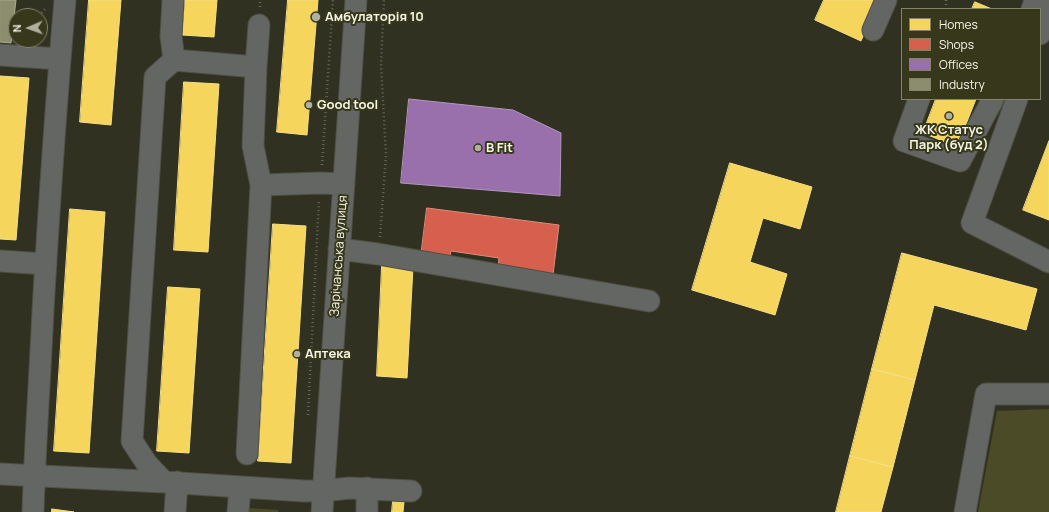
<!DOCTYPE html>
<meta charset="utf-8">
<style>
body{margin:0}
#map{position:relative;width:1049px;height:512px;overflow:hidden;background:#313122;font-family:Manrope,sans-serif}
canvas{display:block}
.legend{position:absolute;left:901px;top:8px;width:140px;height:92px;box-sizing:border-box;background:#37371c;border:1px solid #83836c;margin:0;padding:5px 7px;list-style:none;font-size:12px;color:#f4f5e5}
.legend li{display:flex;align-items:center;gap:8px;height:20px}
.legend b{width:20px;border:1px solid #83836c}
.north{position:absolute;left:8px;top:8px;width:40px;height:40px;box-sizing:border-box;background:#37371c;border:1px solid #83836c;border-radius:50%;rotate:268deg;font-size:11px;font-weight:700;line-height:16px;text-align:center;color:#f4f5e5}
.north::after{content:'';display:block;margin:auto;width:14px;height:18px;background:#b0b0a1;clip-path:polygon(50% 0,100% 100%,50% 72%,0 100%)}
</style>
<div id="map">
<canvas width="1049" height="512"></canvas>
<ul class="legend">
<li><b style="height:11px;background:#f6d55c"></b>Homes</li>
<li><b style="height:11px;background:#d6604d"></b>Shops</li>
<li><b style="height:11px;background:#9970ab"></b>Offices</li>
<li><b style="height:11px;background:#8c8c6e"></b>Industry</li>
</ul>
<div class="north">N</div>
</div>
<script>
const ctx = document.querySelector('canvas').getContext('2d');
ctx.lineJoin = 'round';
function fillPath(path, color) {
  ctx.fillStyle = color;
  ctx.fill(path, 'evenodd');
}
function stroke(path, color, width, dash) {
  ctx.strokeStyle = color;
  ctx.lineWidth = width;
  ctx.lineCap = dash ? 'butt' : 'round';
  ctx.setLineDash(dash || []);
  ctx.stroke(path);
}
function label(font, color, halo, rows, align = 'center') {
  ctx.font = font + ' Manrope,sans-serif';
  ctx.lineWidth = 4;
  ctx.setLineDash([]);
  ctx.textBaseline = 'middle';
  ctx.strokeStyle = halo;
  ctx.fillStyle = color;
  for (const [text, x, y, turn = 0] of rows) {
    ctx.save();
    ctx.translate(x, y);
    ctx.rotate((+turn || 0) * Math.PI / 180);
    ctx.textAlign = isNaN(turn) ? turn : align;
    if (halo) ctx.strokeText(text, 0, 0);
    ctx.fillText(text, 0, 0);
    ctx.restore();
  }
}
const green = new Path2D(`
 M1049 409V512H978L997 411Z
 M247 508 278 510V512H247Z`);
const homes = new Path2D(`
 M89 0H121L111 125 80 122Z
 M185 0H217L214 37 182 35Z
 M288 0H318L307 135 277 132Z
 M824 0H879L861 41 815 20Z
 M975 2 992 9H972Z
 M0 76 29 78 16 240 0 239Z
 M184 82 219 84 208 252 174 250Z
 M936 99H976L957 147 923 133Z
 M1049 141V220L1023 210Z
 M730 163 812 187 800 229 763 218 750 262 787 274 775 315 692 290Z
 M70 209 105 212 89 453 54 451Z
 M273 224 306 226 291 463 258 461Z
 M902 253 1037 289 1026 330 934 305 915 380 872 369Z
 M382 266 413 267 407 378 377 376Z
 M168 287 200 289 189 453 157 451Z
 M872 369 915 380 893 467 850 456Z
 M850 456 893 467 881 512H836Z
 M393 501 404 502 403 512H392Z
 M52 509 74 512H52Z`);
const shops = new Path2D(`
 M427 208 559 225 553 275 498 268 499 258 451 251 449 260 421 256Z`);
const offices = new Path2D(`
 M409 99 513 110 561 133 560 196 401 183Z`);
const industry = new Path2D(`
 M0 0H16L11 43 0 42Z`);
const path = new Path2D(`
 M260 7V0
 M946 9V0
 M39 16 45 9
 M322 165 333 0
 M380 237 386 155 381 64 384 0
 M308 415 319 200`);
const minor = new Path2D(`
 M173 0 171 36 174 60 155 77 132 441 147 464 164 482 304 491H323L349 488 411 491
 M1032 9 1035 0
 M873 30 886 0
 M1040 34 1049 9
 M0 55 60 59
 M174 60 256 67
 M919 99 904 141 960 161 993 99
 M1017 99 972 223 1049 262
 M261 185 320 183 344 184
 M339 249 378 254 649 301
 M0 261 46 264
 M247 454 261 185 253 146 256 67 259 25
 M0 474 164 482
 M367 488V512
 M33 512C35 445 40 377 43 310 49 207 56 103 65 0
 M175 512 177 482
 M238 512 240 487
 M322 512 356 0
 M965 512 986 394H1049`);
const markers = [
 [316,17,5,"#b0b0a1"],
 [309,105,4,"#b0b0a1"],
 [949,116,4,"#b0b0a1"],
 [478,148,4,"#b0b0a1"],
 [297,354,4,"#b0b0a1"]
];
const poiNames = [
 ["Амбулаторія 10",325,17],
 ["Good tool",317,105],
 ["ЖК Статус",949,130,"center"],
 ["Парк (буд 2)",949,145,"center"],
 ["B Fit",486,148],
 ["Аптека",305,354]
];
const streetNames = [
 ["Зарічанська вулиця",339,256,-86]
];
fillPath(green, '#4b4b27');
fillPath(homes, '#f6d55c');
stroke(homes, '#f5df85', 1);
fillPath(shops, '#d6604d');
stroke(shops, '#df8d7b', 1);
fillPath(offices, '#9970ab');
stroke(offices, '#b498bc', 1);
fillPath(industry, '#8c8c6e');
stroke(industry, '#abac92', 1);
stroke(minor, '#4f4f43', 23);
stroke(path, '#656762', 2.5, [1, 3]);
stroke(minor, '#646664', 21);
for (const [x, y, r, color] of markers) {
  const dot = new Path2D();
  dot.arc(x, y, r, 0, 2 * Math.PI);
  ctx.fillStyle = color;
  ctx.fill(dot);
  stroke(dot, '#37371c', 1.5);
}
label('bold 13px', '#f4f5e5', '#37371c', poiNames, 'left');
label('13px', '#f4f5e5', '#37371c', streetNames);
</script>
